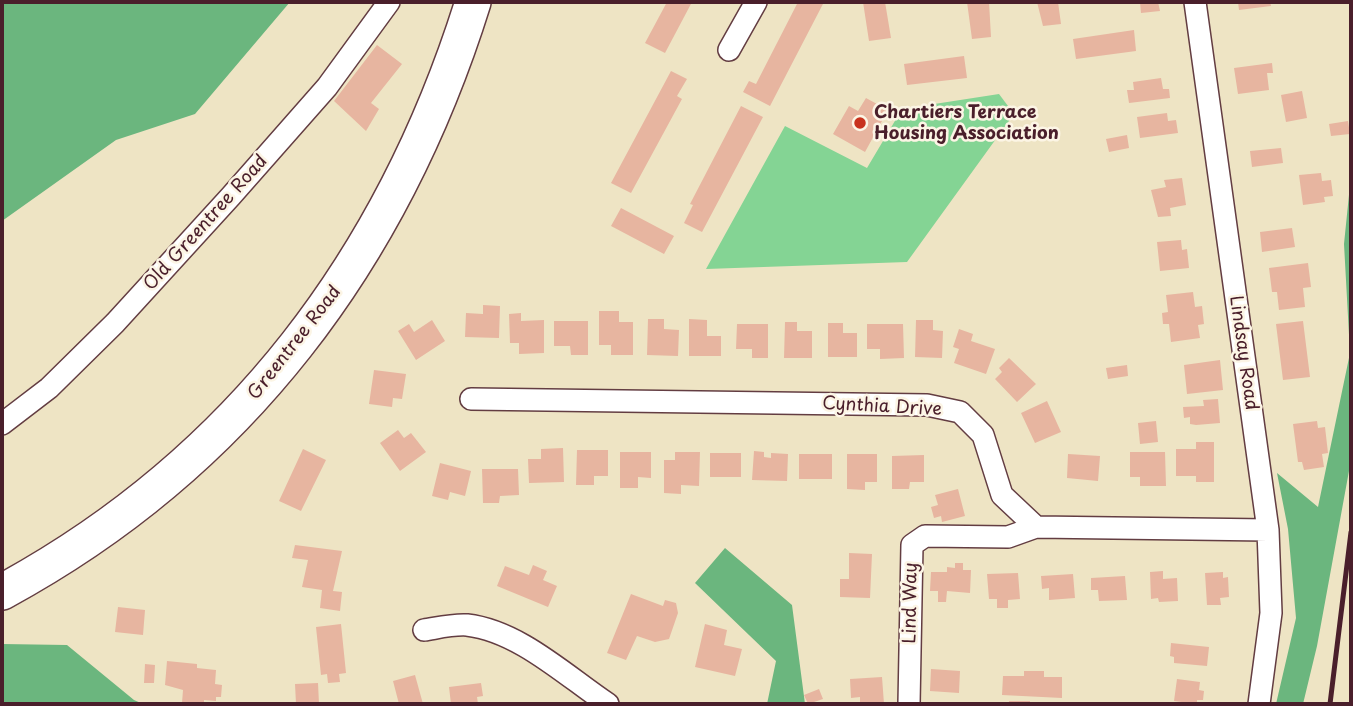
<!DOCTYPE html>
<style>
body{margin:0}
#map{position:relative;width:1353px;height:706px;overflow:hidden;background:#eee4c4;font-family:"Playpen Sans",sans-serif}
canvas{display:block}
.frame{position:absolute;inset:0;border:4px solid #4a1f2b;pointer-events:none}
</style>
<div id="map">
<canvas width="1353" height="706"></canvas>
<div class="frame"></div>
</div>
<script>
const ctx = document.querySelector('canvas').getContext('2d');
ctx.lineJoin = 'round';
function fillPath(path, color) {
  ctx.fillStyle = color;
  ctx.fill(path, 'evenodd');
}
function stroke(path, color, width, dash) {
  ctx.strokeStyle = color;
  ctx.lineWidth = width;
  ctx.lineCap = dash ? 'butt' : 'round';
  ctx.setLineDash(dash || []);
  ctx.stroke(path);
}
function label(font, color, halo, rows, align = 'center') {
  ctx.font = font + ' "Playpen Sans",sans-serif';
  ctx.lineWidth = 5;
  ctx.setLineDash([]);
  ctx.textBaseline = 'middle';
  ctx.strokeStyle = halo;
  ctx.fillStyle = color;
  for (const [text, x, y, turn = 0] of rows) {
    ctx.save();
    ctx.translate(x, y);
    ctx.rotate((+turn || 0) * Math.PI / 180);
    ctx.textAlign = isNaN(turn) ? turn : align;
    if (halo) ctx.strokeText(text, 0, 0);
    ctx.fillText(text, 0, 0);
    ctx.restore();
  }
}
const green = new Path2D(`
 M999 94 1014 114 907 262 706 269 785 126 867 168 902 109Z`);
const forest = new Path2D(`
 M2 2H290L195 114 116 140 2 221Z
 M1351 175V460L1317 646 1303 704H1276L1296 618 1288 529 1277 473 1318 507 1350 353 1344 244Z
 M725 548 792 605 805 704H767L776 661 695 583Z
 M2 644 67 645 134 700 143 704H2Z`);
const building = new Path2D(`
 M667 2H692L665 53 645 43Z
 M798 2H824L770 106 743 92 749 81 756 84Z
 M863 2H885L891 38 869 41Z
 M967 2H989L991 37 972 39Z
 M1037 2H1058L1061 24 1043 26Z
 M1140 2H1158L1160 11 1141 13Z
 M1238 2H1270L1271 6 1239 10Z
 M1134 30 1136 51 1076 59 1073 39Z
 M377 45 402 64 371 103 379 109 366 131 334 101Z
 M964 56 967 78 907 85 904 64Z
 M1272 63 1273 73H1267L1269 90 1238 94 1234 68Z
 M671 71 687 79 677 96 682 99 631 193 611 183Z
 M1161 78 1163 89H1169L1170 98 1129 103 1127 90H1134L1133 82Z
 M1302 91 1307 118 1286 122 1281 95Z
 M866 98 888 110 865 152 833 134 849 106 858 111Z
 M741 106 763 117 702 232 684 223 693 205 690 204Z
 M1167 113 1168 121 1176 120 1178 133 1140 138 1137 117Z
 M1348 121 1350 134 1331 136 1329 124Z
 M1127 135 1129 148 1109 152 1106 139Z
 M1281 148 1283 163 1252 167 1250 151Z
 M1321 173 1322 181 1331 180 1333 196 1324 197 1325 202 1303 205 1299 175Z
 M1182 178 1186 205 1170 208 1171 216 1158 217 1151 190 1166 187 1164 180Z
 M621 208 674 236 664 254 611 226Z
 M1292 228 1295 247 1262 252 1260 232Z
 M1181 240 1182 250 1187 249 1189 268 1160 271 1157 242Z
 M1308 263 1311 287 1303 288 1305 307 1279 310 1277 292H1272L1269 268Z
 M1193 292 1195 307 1202 306 1204 324 1198 325 1200 338 1171 342 1169 324H1163L1162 313 1168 312 1166 295Z
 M483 305 500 306 499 338 465 337 466 313 483 314Z
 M599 311H619V322H633V355H611V345H599Z
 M521 313V321L544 320V353L519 354V343H510L509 314Z
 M648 319H664V329L679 330 678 356 647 355Z
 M689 319 707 320V336H721V356H689Z
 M432 320 445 341 416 360 398 331 409 324 414 332Z
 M916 320H933V330L943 331 942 358 915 357Z
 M554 321H588V355H571L570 346H554Z
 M1303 321 1310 377 1283 380 1276 324Z
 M785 322H797V331H812V358H784Z
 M828 323H843V333H857V357H828Z
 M737 324H768V358H752V349H736Z
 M867 324H903L904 358 880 359V349H867Z
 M959 329 973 334 971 341 995 349 986 374 954 363 959 349 953 347Z
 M1009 358 1036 384 1017 402 995 379 1002 372 999 368Z
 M1220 360 1223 390 1187 394 1184 365Z
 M1127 365 1128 376 1108 379 1106 368Z
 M374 370 406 374 402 399 393 398 392 407 369 404Z
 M1218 399 1220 423 1196 425 1190 424V417L1184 418 1183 407 1204 406 1203 400Z
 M1047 401 1061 432 1035 443 1021 413Z
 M1156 421 1158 442 1140 444 1138 423Z
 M1317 421 1318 428 1325 427 1328 453 1322 454 1324 467 1304 470 1302 462H1298L1293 424Z
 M398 430 404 438 411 433 426 452 400 471 380 443Z
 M1196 442H1214V482H1196V476H1176V449H1196Z
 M563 448 564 482 529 483 528 459H541V449Z
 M303 449 326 460 301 511 279 501Z
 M577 450H608V476H594V485H576Z
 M754 451 764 452V457L771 458V453L788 454 787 481 752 480Z
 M620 452H651V478L638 477V488H620Z
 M675 452H700L699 486 681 485V494L664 493V460H675Z
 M1130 452H1165L1166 486H1140V477H1130Z
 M710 453H741V477H710Z
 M799 454H832V479H799Z
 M847 454H877V482H865V490L847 489Z
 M1068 454 1100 456 1098 481 1067 478Z
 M924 455V482H910L909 489H892V456Z
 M440 463 471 471 465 496 450 492 448 500 432 496Z
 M482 469H518L519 495 500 496 499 503H483Z
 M958 489 965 516 942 522 941 516 934 518 931 507 938 505 935 495Z
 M295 545 342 551 333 591 342 592 340 611 320 608 322 590 302 587 308 560 292 558Z
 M849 553 872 554 870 598 840 597V579H849Z
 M955 563H963V570H971L970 593 947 591 946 602H938V591H930L931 572H947V567L955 568Z
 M533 565 547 571 543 580 557 586 548 607 497 586 505 566 529 575Z
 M1163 571V579L1177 578 1178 601 1159 602 1158 598 1151 599 1150 572Z
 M1223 572V578L1228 577 1229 597 1220 598 1221 605H1207L1205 573Z
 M1018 573 1020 599 1008 600V608H997V599H989L987 574Z
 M1073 574 1075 598 1049 600V588L1042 589 1041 576Z
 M1125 576 1127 600 1099 601 1098 590H1091V578Z
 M631 594 663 606 665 600 676 603 678 613 669 639 655 642 637 636 626 660 607 653Z
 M118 607 145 610 143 635 115 632Z
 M341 624 346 673 339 674 340 682 328 683 327 674 321 675 316 627Z
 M705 624 727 630 724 645 742 649 735 676 695 667Z
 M1171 643 1209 647 1207 666 1174 663V657L1170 656Z
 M167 661 197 664V668L216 670 215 684 222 685 221 697H216V701L204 700V704L182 703 183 690 165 685Z
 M145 664 155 665 154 683H144Z
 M931 669 960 671 959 693 930 691Z
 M1024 671H1044V677H1062V698L1002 695 1003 676H1024Z
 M415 675 423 704H399L393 681Z
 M882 677 884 704H860V697L851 698 850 679Z
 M1177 679 1200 682 1199 690 1204 691 1203 700H1197V704L1174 701Z
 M318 683 319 704H296L295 684Z
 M481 683 483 696 477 697 478 704H451L449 687Z
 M819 689 823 699 808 704 804 695Z
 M1009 701H1030V704H1009Z`);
const street = new Path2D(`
 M1195 2 1268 530 1271 613 1259 704
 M729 50 756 2
 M471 399 927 405 960 412 983 435 1002 495 1036 527 1268 530
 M2 424 49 388 115 323 231 196 327 87 389 2
 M424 630C437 628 453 624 467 625 519 631 566 676 608 704
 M909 704 912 545 925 536 1008 537 1036 527`);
const primary = new Path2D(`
 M2 592C240 463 393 258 473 2`);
const rail = new Path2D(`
 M1330 704 1351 532`);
const markers = [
 [860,123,7,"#c8321e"]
];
const poiNames = [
 ["Chartiers Terrace",874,113],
 ["Housing Association",874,134]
];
const streetNames = [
 ["Old Greentree Road",206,223,-48],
 ["Greentree Road",295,343,-52],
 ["Lindsay Road",1243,353,82],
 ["Cynthia Drive",882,407,3],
 ["Lind Way",911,603,-89]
];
fillPath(green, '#84d494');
fillPath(forest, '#6bb67e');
fillPath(building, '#e7b5a0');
stroke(street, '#633d42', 24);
stroke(primary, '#633d42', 38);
stroke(street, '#fff', 21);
stroke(primary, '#fff', 35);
stroke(rail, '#4a1f2b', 5);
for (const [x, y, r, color] of markers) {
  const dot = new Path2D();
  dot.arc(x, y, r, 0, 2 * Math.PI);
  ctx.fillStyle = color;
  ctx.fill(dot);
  stroke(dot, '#fcf5e5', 2.5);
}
label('bold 18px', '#4a1f2b', '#fcf5e5', poiNames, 'left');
label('18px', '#4a1f2b', '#fcf5e5', streetNames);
</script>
